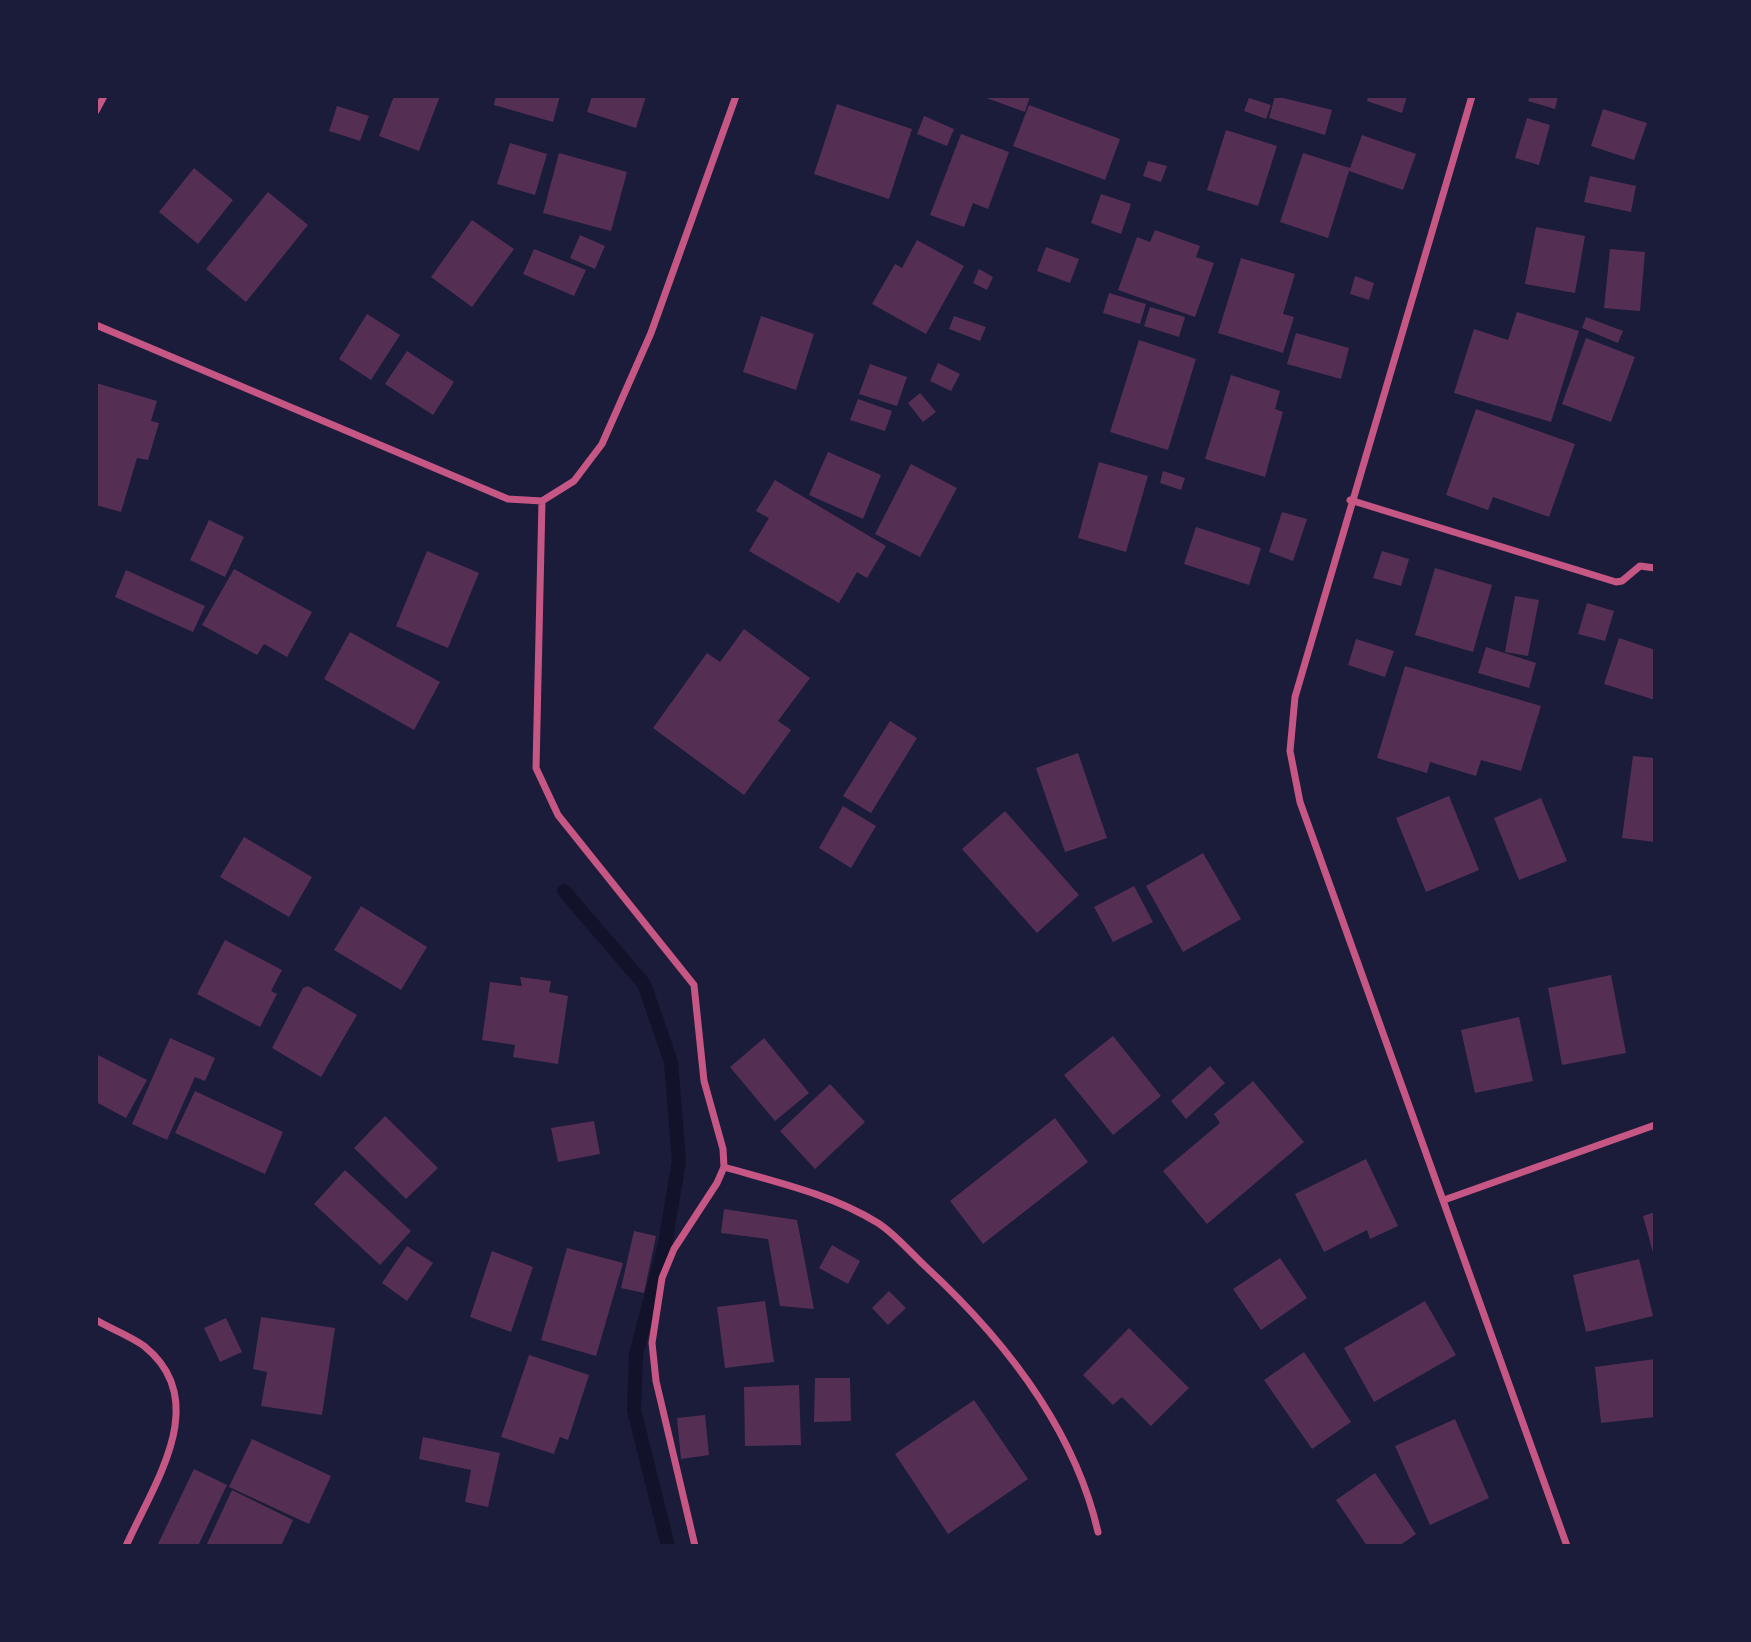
<!DOCTYPE html>
<style>
body{margin:0}
#map{position:relative;width:1751px;height:1642px;overflow:hidden;background:#1b1b3a;font-family:"Roboto Condensed",sans-serif}
canvas{display:block}
.frame{position:absolute;inset:0;border:98px solid #1b1b3a;pointer-events:none}
</style>
<div id="map">
<canvas width="1751" height="1642"></canvas>
<div class="frame"></div>
</div>
<script>
const ctx = document.querySelector('canvas').getContext('2d');
ctx.lineJoin = 'round';
function stroke(path, color, width, dash) {
  ctx.strokeStyle = color;
  ctx.lineWidth = width;
  ctx.lineCap = dash ? 'butt' : 'round';
  ctx.setLineDash(dash || []);
  ctx.stroke(path);
}
function fillPath(path, color) {
  ctx.fillStyle = color;
  ctx.fill(path, 'evenodd');
}
const stream = new Path2D(`
 M564 891 644 984 671 1062 679 1161 665 1244 636 1354 634 1410 668 1546`);
const building = new Path2D(`
 M394 96H440L419 151 379 136Z
 M496 96H560L553 122 494 105Z
 M592 96H646L636 128 587 112Z
 M981 96H1030L1025 112Z
 M1275 96 1332 110 1325 135 1269 118Z
 M1368 96H1407L1402 113 1367 101Z
 M1530 96H1558L1555 109 1528 101Z
 M1249 98 1271 105 1266 119 1244 111Z
 M837 104 912 129 889 199 814 174Z
 M1029 105 1120 139 1105 180 1013 146Z
 M337 106 369 116 360 141 329 131Z
 M1603 109 1647 123 1634 160 1591 146Z
 M924 116 954 129 947 146 917 134Z
 M1527 118 1550 125 1539 165 1515 158Z
 M1226 130 1277 146 1258 206 1207 190Z
 M961 134 1009 152 988 209 973 203 964 227 930 215Z
 M1362 135 1416 154 1403 190 1349 171 1328 238 1280 222 1303 153 1350 168Z
 M510 143 547 154 535 195 497 184Z
 M559 153 627 172 611 231 543 213Z
 M1148 161 1167 166 1161 182 1143 176Z
 M194 168 233 200 198 244 159 212Z
 M1590 176 1636 186 1631 212 1584 202Z
 M268 192 308 225 246 302 206 269Z
 M1101 194 1131 204 1121 234 1091 223Z
 M472 220 514 249 472 307 431 277Z
 M1536 227 1585 236 1575 293 1525 284Z
 M1155 230 1200 246 1196 257 1214 263 1195 317 1118 290 1137 237 1150 242Z
 M580 235 605 246 595 269 570 258Z
 M917 240 964 266 926 334 872 304 895 264 902 268Z
 M1046 247 1079 259 1070 283 1037 271Z
 M534 249 586 270 574 296 523 274Z
 M1610 249 1645 252 1640 311 1604 308Z
 M1241 258 1295 274 1283 314 1294 317 1283 353 1218 333Z
 M979 269 993 277 987 290 973 283Z
 M1355 276 1374 283 1369 300 1350 294Z
 M1109 293 1146 304 1140 324 1103 313Z
 M1150 307 1185 317 1179 337 1144 326Z
 M1517 312 1579 331 1551 422 1454 393 1474 329 1508 340Z
 M367 314 400 335 371 380 339 359Z
 M761 316 814 334 796 390 743 372Z
 M954 316 986 327 980 341 949 329Z
 M1586 317 1623 331 1618 343 1582 328Z
 M1296 333 1349 348 1341 379 1287 364Z
 M1586 338 1635 357 1611 422 1562 404Z
 M1139 340 1196 359 1168 450 1110 432Z
 M407 351 454 382 433 415 385 384Z
 M938 363 960 374 951 391 930 381Z
 M870 364 907 377 897 406 859 394Z
 M1231 375 1280 391 1275 409 1283 412 1265 477 1205 459Z
 M96 383 157 401 151 421 159 423 148 460 137 458 121 512 96 505Z
 M920 393 936 412 923 422 908 403Z
 M858 399 892 411 885 431 850 420Z
 M1476 409 1575 444 1549 517 1493 497 1488 510 1446 495Z
 M828 452 881 475 863 519 809 495Z
 M1099 462 1148 476 1126 552 1078 538Z
 M911 464 957 488 920 557 875 534Z
 M1163 471 1185 478 1181 490 1160 483Z
 M775 480 886 546 867 578 857 572 839 603 749 551 769 518 756 511Z
 M1282 512 1307 519 1293 561 1269 552Z
 M209 520 244 537 225 577 190 560Z
 M1196 527 1261 548 1249 585 1184 564Z
 M427 551 479 573 448 648 396 626Z
 M1382 551 1409 559 1401 586 1373 578Z
 M1435 568 1492 585 1473 652 1415 635Z
 M234 569 312 612 287 657 264 644 257 655 202 625Z
 M126 570 205 606 193 632 115 597Z
 M1515 596 1539 600 1528 656 1505 652Z
 M1587 603 1614 611 1605 641 1578 634Z
 M744 629 810 678 778 721 791 730 744 795 653 728 707 653 720 662Z
 M350 632 440 682 414 730 324 679Z
 M1619 638 1655 650V700L1604 684Z
 M1356 639 1394 651 1385 677 1348 665Z
 M1486 647 1536 663 1529 688 1478 673Z
 M1405 666 1541 706 1521 771 1481 760 1476 776 1430 762 1427 773 1377 758Z
 M890 721 917 738 871 813 843 796Z
 M1078 753 1107 838 1065 852 1036 768Z
 M1633 756 1655 758V842L1622 838Z
 M1449 796 1479 870 1426 892 1396 818Z
 M1541 798 1567 861 1519 880 1494 818Z
 M843 806 876 826 851 868 819 848Z
 M1005 811 1079 895 1037 933 962 849Z
 M244 837 312 877 289 917 220 877Z
 M1203 853 1241 919 1183 952 1146 886Z
 M1134 886 1153 922 1113 942 1094 907Z
 M361 906 427 947 401 990 334 950Z
 M225 940 282 970 271 991 277 994 260 1027 197 994Z
 M1611 975 1626 1053 1562 1065 1548 988Z
 M520 977 551 981 549 992 568 996 558 1064 513 1057 515 1045 482 1040 490 982 522 986Z
 M308 986 357 1015 321 1077 272 1048 303 988Z
 M1519 1017 1533 1081 1475 1093 1461 1030Z
 M1113 1036 1161 1096 1113 1135 1064 1075Z
 M170 1038 215 1058 205 1081 195 1077 167 1140 132 1124Z
 M764 1038 809 1093 775 1121 730 1067Z
 M96 1054 147 1080 126 1118 96 1102Z
 M1210 1066 1225 1083 1186 1119 1171 1101Z
 M1253 1081 1304 1142 1207 1224 1163 1171 1220 1123 1214 1114Z
 M830 1084 865 1122 815 1169 780 1131Z
 M195 1091 283 1132 265 1174 175 1133Z
 M385 1116 438 1168 406 1199 354 1148Z
 M1055 1118 1088 1162 983 1244 950 1201Z
 M594 1121 600 1154 558 1162 551 1128Z
 M1366 1159 1398 1226 1370 1239 1367 1230 1324 1252 1295 1194Z
 M345 1170 411 1231 380 1265 314 1204Z
 M724 1209 797 1220 814 1309 780 1306 768 1239 721 1233Z
 M1655 1212V1256H1654L1643 1216Z
 M634 1231 656 1236 644 1293 621 1288Z
 M832 1245 860 1261 848 1284 819 1268Z
 M407 1246 433 1263 407 1301 382 1283Z
 M567 1248 623 1263 596 1356 541 1340Z
 M492 1251 533 1267 511 1332 470 1317Z
 M1280 1258 1307 1298 1261 1330 1233 1289Z
 M1639 1259 1653 1316 1586 1332 1573 1275Z
 M889 1291 906 1308 888 1325 872 1308Z
 M765 1301 774 1362 725 1368 717 1307Z
 M1425 1301 1456 1355 1374 1402 1344 1348Z
 M261 1317 335 1328 322 1415 261 1406 267 1372 253 1369Z
 M226 1318 242 1352 220 1362 204 1328Z
 M1129 1328 1189 1388 1151 1426 1122 1397 1113 1405 1083 1375Z
 M1304 1352 1351 1422 1312 1449 1264 1380Z
 M529 1355 589 1375 568 1440 560 1437 554 1454 501 1437Z
 M1655 1359V1417L1601 1423 1595 1367Z
 M815 1378H850L851 1421 814 1422Z
 M799 1385 801 1445 745 1446 744 1387Z
 M974 1400 1028 1479 948 1534 895 1454Z
 M705 1415 709 1455 681 1459 677 1418Z
 M1455 1419 1489 1498 1430 1525 1395 1446Z
 M423 1437 500 1453 488 1507 465 1502 471 1470 419 1459Z
 M252 1439 331 1476 309 1524 229 1487Z
 M194 1469 227 1485 198 1546H157Z
 M1375 1473 1416 1534 1399 1546H1367L1336 1500Z
 M232 1490 293 1520 281 1546H206Z`);
const minor = new Path2D(`
 M1472 96 1295 697 1290 751 1300 802 1567 1546
 M96 111 104 96
 M96 325 508 499 542 501 574 481 602 444 651 333 736 96
 M1350 500 1616 582 1622 581 1640 566 1655 568
 M542 501 536 768 558 815 694 985 704 1081 723 1149 724 1167 717 1183 674 1249 662 1278 652 1343 656 1381 695 1546
 M724 1167C776 1182 831 1194 878 1223 895 1234 910 1252 925 1266 1003 1338 1074 1427 1098 1532
 M1444 1200 1655 1125
 M96 1320C111 1329 130 1336 144 1346 213 1401 154 1483 126 1546`);
stroke(stream, '#12122b', 14);
fillPath(building, '#542f53');
stroke(minor, '#c65784', 7);
</script>
